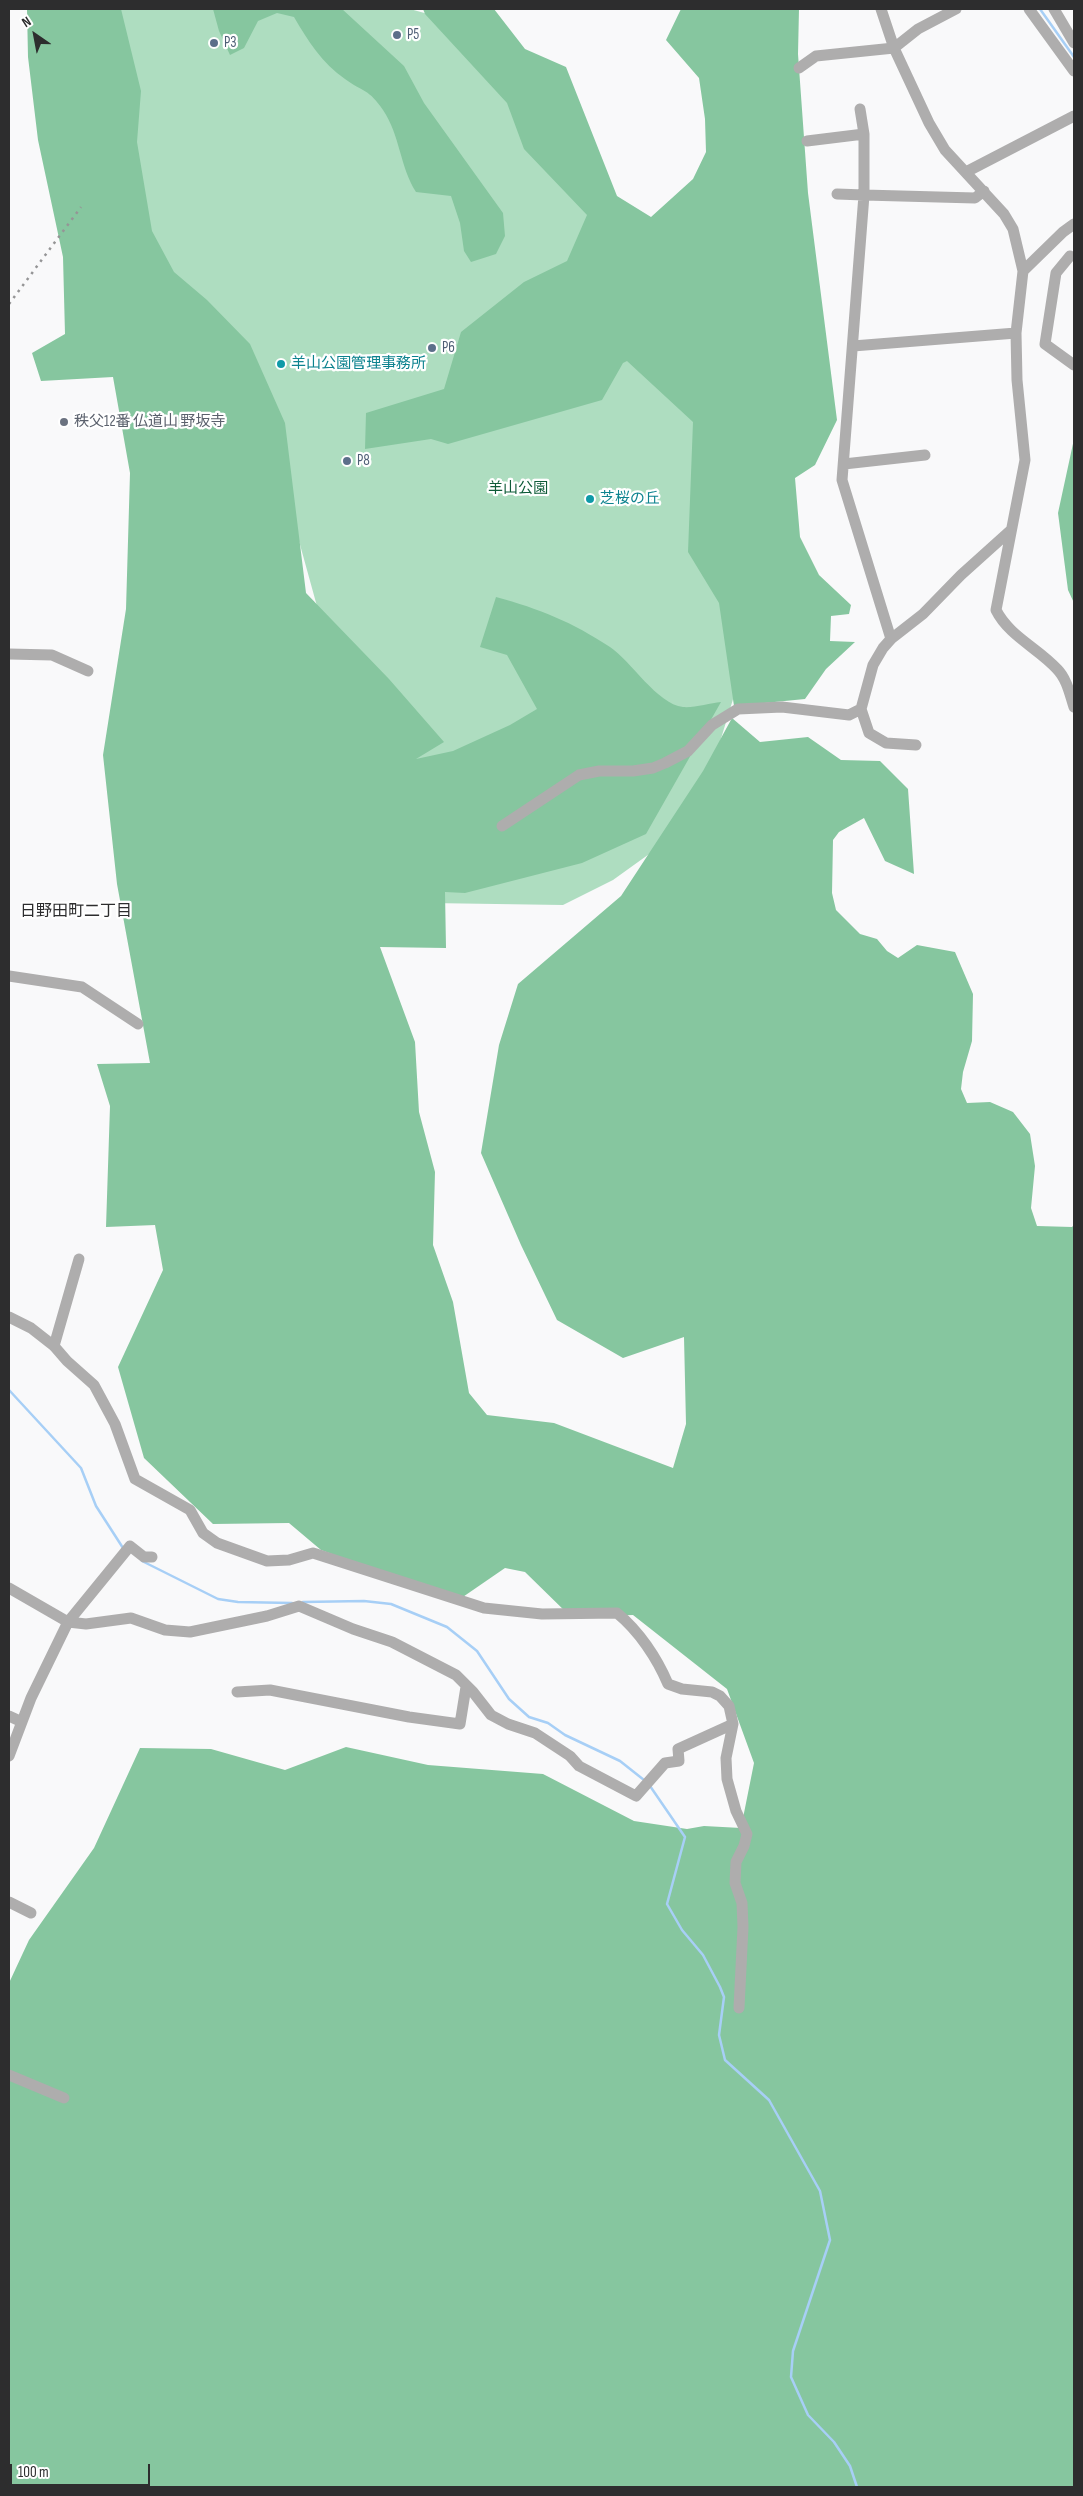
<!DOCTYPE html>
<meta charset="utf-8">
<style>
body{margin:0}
#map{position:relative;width:1083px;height:2496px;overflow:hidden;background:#f9f9fa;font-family:"Sofia Sans Condensed",sans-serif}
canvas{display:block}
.frame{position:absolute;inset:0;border:10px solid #2d2d2e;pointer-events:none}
.north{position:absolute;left:10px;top:10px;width:50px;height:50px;-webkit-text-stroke:4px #fff;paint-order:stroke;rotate:327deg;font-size:14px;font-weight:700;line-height:20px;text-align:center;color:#2d2d2e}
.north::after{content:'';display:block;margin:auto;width:18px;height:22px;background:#2d2d2e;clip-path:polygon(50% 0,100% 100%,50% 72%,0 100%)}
.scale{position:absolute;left:10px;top:2464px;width:140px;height:22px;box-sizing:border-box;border:2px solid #2d2d2e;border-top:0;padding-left:6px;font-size:15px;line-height:18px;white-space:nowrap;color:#2d2d2e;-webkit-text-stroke:4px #fff;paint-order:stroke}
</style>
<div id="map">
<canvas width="1083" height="2496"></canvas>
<div class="frame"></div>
<div class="north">N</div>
<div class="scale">100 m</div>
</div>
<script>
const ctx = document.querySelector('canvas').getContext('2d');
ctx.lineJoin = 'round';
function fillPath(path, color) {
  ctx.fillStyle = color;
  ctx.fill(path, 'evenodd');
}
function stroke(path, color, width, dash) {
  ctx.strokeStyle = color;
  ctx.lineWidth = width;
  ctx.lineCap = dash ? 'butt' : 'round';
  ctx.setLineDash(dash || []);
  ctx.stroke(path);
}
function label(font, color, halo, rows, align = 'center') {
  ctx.font = font + ' "Sofia Sans Condensed","Noto Sans JP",sans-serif';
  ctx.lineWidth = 4.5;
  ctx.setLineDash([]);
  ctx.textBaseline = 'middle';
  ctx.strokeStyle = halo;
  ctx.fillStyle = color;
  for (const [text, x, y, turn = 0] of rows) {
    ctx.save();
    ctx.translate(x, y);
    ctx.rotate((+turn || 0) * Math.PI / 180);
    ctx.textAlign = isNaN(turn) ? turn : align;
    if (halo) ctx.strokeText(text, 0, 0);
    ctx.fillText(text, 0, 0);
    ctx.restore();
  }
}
const green = new Path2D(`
 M36 9H410L428 14 477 63 742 408 734 696 708 781 677 834 613 880 563 905 429 903 323 628 291 512 189 343Z`);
const forest = new Path2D(`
 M27 9H121L141 91 137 142 152 231 174 272 207 300 250 344 285 423 306 593 389 679 444 742 416 759 453 751 510 725 537 709 507 655 480 647 496 597C540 609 572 622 610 647 631 661 657 704 683 707 694 708 710 703 721 702L646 834 582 863 465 893 445 892 446 948 380 947 415 1042 419 1112 435 1172 433 1245 453 1302 469 1393 487 1415 554 1423 673 1468 686 1424 684 1337 623 1358 557 1320 521 1245 481 1153 499 1045 518 984 621 896 703 771 732 718 760 742 808 737 841 760 880 761 908 789 914 874 885 861 864 818 839 832 833 840 832 893 836 910 860 934 877 939 887 951 898 958 917 945 955 952 973 994 972 1041 963 1072 961 1089 967 1103 990 1102 1013 1112 1030 1134 1035 1166 1031 1208 1037 1226 1072 1227 1074 1225V2487H9V1983L29 1940 94 1848 140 1748 211 1749 285 1770 346 1747 428 1765 543 1774 634 1821 687 1829 704 1826 741 1828 754 1763 727 1689 633 1615 571 1617 525 1572 505 1568 457 1601 321 1550 289 1523 213 1524 144 1458 118 1367 163 1270 155 1225 106 1227 110 1106 97 1064 150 1063 117 884 103 755 126 609 130 473 113 377 41 381 32 353 65 334 63 257 38 140 28 57Z
 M213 9H342L404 66 424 103 503 213 505 236 496 254 471 262 464 251 460 223 451 196 416 192C400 167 400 135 383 110 369 89 363 92 345 79 322 63 308 41 294 17L277 13 258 21 244 48 230 55 219 31Z
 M423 9H494L525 49 566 67 617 196 651 217 693 179 706 152 705 119 699 78 666 40 681 9H799L798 54 808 193 837 420 815 465 795 478 800 537 819 575 851 605 849 614 831 616 830 641 855 642 826 669 805 699 734 706 719 603 688 552 693 422 627 361 623 363 602 400 448 444 431 439 365 449 366 413 444 389 461 332 524 282 567 261 587 215 524 149 507 103 425 14Z
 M1074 439V603L1068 590 1058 513Z`);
const stream = new Path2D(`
 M1040 9 1074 57
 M9 1390 81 1468 96 1506 123 1548
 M142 1561 218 1599 238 1602 292 1603
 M303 1602 364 1601 391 1604 447 1627 477 1651 509 1699 529 1717 548 1723 565 1735 620 1761 644 1780
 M650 1786 685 1837 667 1904 682 1930 703 1955 720 1987 724 1997 719 2035 725 2060 769 2100 820 2191 830 2240 793 2351 791 2377 808 2415 834 2442 850 2466 857 2487`);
const street = new Path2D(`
 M881 9 894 48 929 123 945 150 1004 214 1013 229 1023 271 1016 333 1017 380 1025 460 996 610C1009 636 1038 648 1057 669 1067 679 1070 695 1074 707
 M1029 9 1074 71
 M1054 9 1074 43
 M799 68 816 56 894 48 918 29 956 9
 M807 141 864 134
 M966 172 1074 116
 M837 194 864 195V134L860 109
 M1070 256 1056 273 1045 344 1074 365
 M1023 271 1063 232 1074 224
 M853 346 1016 333
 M844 464 925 455
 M891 639 842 480 864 195 975 198 984 191
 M9 654 52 655 88 671
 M916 745 886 743 869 733 861 709 873 665 883 648 891 639 923 614 961 575 1011 530
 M502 826 579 775 599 771H633L653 768 665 763 688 751 712 725 738 709 782 707 849 715 861 709
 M9 976 82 987 138 1024
 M9 1317 31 1328 54 1346 67 1361 94 1385 115 1424 135 1479 190 1510 203 1533 217 1543 267 1561 289 1560 313 1553 484 1608 542 1614 617 1613C639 1631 657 1658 668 1684L682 1689 712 1692 720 1696 729 1706 733 1724 726 1758 727 1779 736 1811 747 1834 744 1846 736 1862 735 1883 742 1903 743 1927 739 2008
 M54 1346 79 1259
 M9 1588 68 1622 86 1624 131 1618 165 1630 190 1632 267 1616 299 1606 353 1629 392 1642 456 1675 473 1692 491 1715 508 1724 535 1733 570 1756 579 1766 636 1796 665 1763 679 1761 678 1749 733 1724
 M237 1692 270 1690 409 1717 460 1724 466 1687
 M9 1716 22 1722
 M9 1756 31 1698 68 1622 130 1546 144 1557H152
 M9 1902 31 1913
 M9 2075 64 2098`);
const rail = new Path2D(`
 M9 304 81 207`);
const markers = [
 [397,35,5,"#5c6f8a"],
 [214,43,5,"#5c6f8a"],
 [432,348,5,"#5c6f8a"],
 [281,364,5,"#0f9aa8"],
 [64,422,5,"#6b7280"],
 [347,461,5,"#5c6f8a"],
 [590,499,5,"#0f9aa8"]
];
const serviceNames = [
 ["P5",407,35],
 ["P3",224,43],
 ["P6",442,348],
 ["P8",357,461]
];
const cultureNames = [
 ["羊山公園管理事務所",291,364],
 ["芝桜の丘",600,499]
];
const worshipNames = [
 ["秩父12番 仏道山 野坂寺",74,422]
];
const parkNames = [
 ["羊山公園",518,489]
];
const neighbourhoodNames = [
 ["日野田町二丁目",76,912]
];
fillPath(green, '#aeddc0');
fillPath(forest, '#86c69f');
stroke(stream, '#a7cff6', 2.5);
stroke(street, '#aeadad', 11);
stroke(rail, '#959596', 2.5, [2.5, 5]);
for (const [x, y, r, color] of markers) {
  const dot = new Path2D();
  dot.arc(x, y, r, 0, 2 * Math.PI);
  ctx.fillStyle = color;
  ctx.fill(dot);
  stroke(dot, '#fff', 2);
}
label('15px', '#4e5e75', '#fff', serviceNames, 'left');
label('15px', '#0d838f', '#fff', cultureNames, 'left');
label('15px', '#5b616d', '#fff', worshipNames, 'left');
label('15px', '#0e5b38', '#fff', parkNames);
label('16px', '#2d2d2e', '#fff', neighbourhoodNames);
</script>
